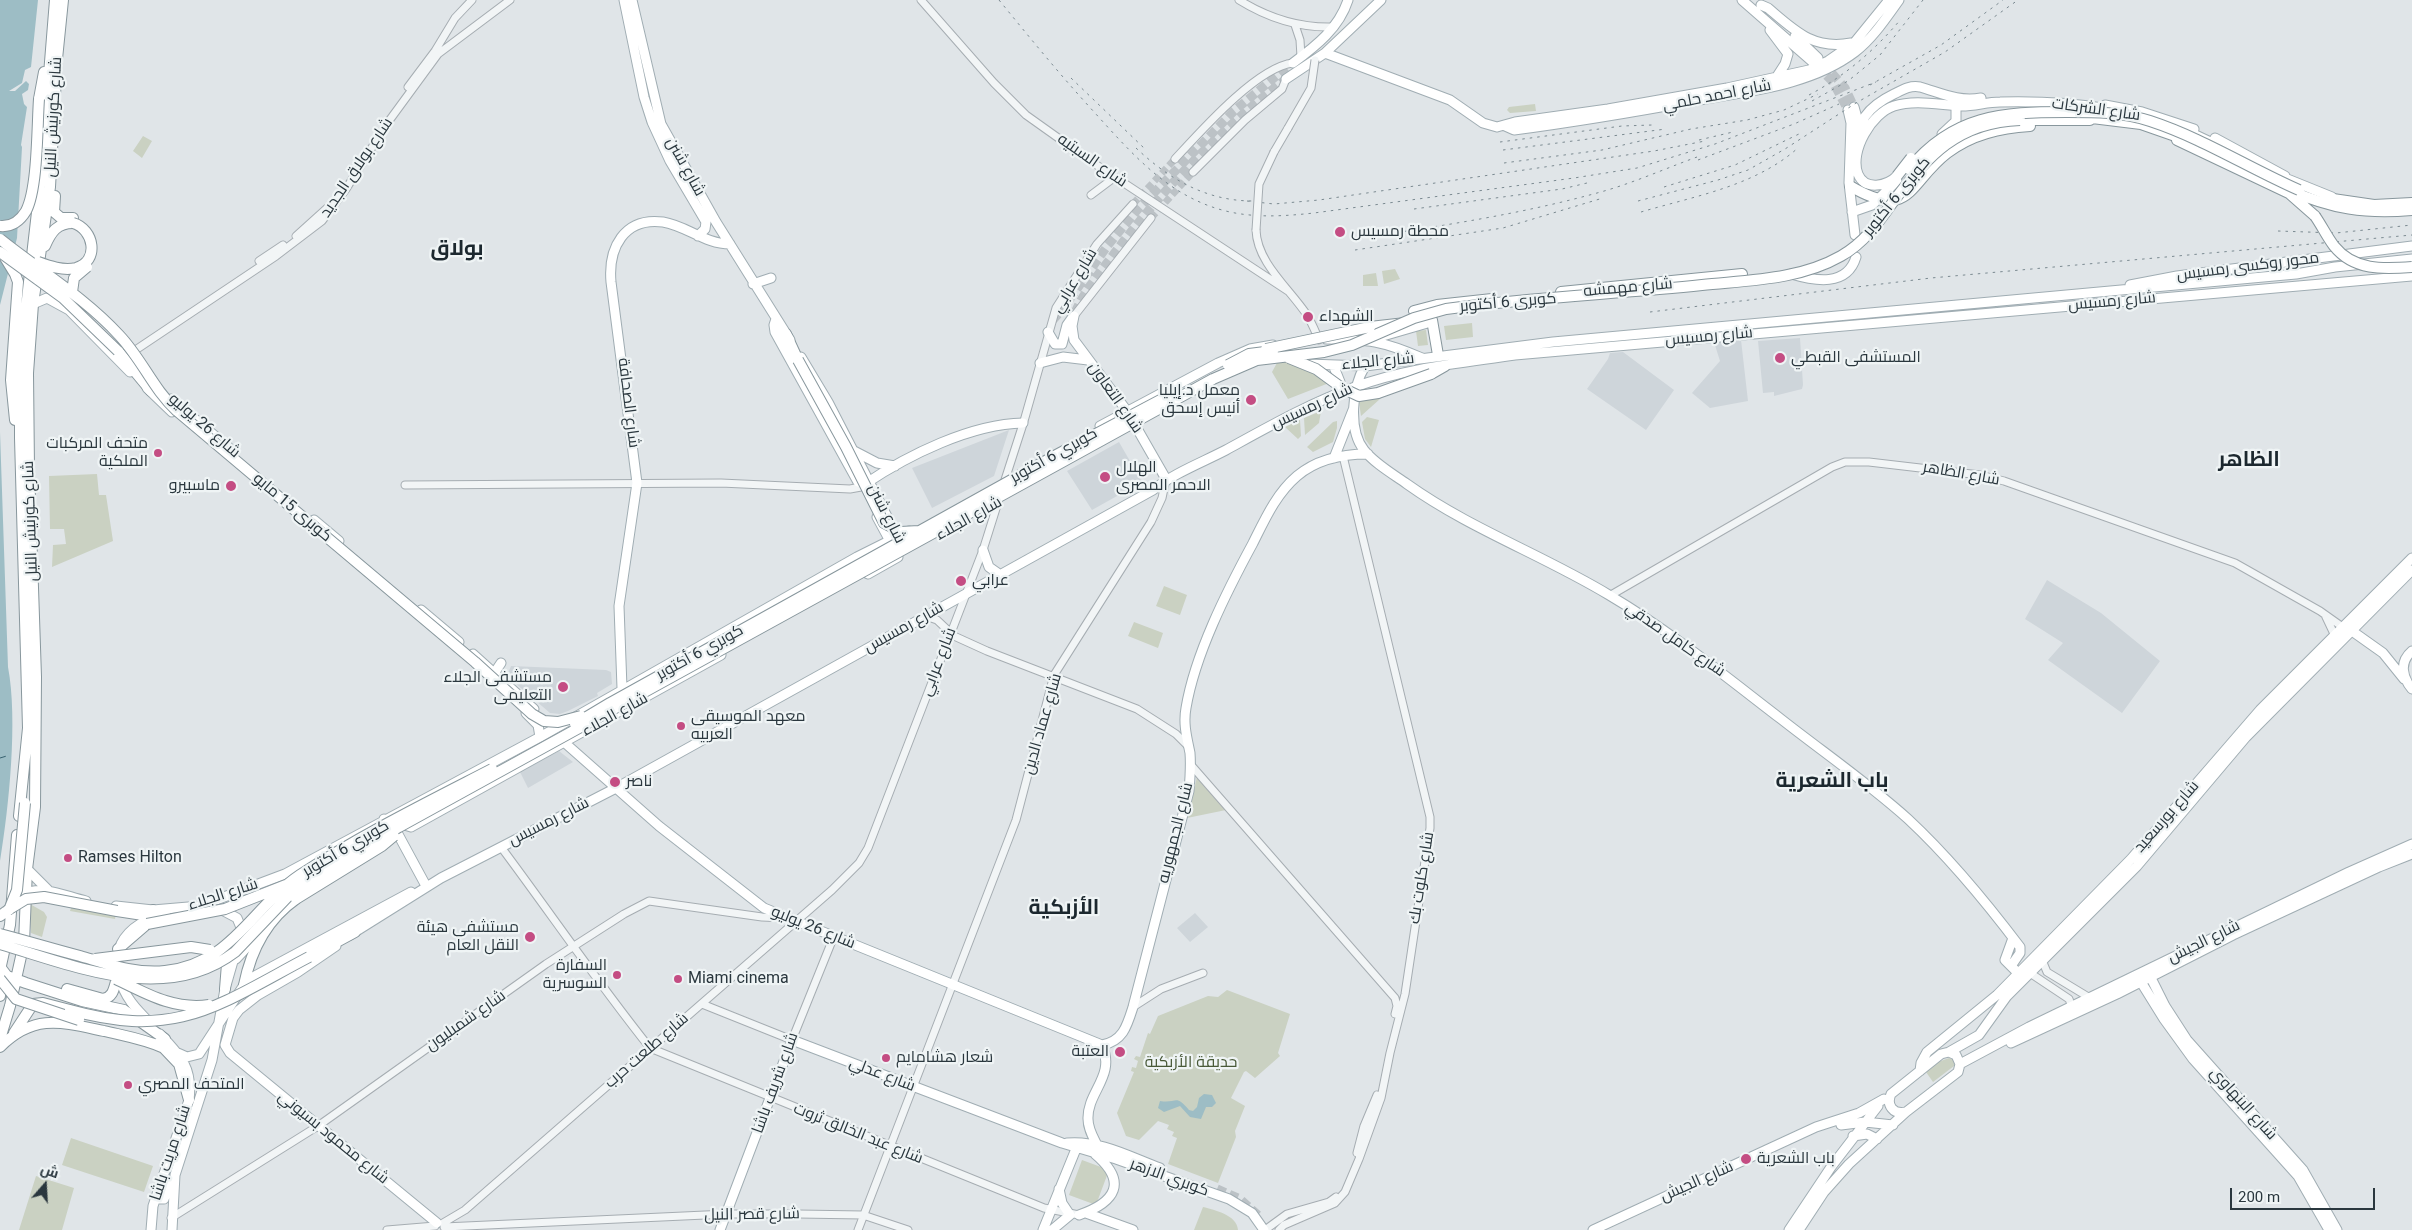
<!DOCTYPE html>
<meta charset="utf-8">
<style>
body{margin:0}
#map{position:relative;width:2412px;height:1230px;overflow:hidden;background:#e0e5e8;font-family:Roboto,Cairo,sans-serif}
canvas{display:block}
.north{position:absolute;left:20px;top:1160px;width:50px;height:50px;-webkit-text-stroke:4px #eff4f5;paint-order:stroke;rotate:19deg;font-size:14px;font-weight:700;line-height:20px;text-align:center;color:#2a373e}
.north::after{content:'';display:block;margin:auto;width:18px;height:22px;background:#2a373e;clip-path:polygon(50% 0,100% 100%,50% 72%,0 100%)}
.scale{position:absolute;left:2230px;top:1188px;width:145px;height:22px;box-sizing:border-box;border:2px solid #2a373e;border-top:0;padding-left:6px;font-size:15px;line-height:18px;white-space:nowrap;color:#2a373e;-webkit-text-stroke:4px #eff4f5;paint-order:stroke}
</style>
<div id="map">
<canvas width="2412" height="1230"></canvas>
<div class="north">ش</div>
<div class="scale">200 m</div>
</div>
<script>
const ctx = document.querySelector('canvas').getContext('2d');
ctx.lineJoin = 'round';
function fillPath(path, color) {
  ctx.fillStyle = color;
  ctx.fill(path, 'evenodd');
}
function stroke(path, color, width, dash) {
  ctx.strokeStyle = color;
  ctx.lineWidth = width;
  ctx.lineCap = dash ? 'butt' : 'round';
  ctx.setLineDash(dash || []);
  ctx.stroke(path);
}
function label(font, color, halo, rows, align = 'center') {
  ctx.font = font + ' Roboto,Cairo,sans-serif';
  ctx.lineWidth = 4.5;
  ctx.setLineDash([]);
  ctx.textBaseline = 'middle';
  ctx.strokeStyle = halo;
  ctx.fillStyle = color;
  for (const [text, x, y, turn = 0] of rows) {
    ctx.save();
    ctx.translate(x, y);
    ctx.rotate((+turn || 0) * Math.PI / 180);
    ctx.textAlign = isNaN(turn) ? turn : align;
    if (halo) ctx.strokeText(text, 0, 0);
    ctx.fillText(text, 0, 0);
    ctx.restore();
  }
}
const built = new Path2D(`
 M1800 338 1803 385 1802 389 1774 396V392L1763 393 1758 341Z
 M1741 340 1748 401 1710 408 1692 393 1720 361 1714 342Z
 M1623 352 1674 390 1646 430 1587 389 1608 359 1610 353Z
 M1009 430 994 476 932 508 912 468Z
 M1119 442 1142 482 1092 510 1067 471Z
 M2047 580 2101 613 2160 661 2122 713 2048 660 2063 643 2025 619Z
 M511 666 606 670 611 672 612 684 597 693 598 696 568 711 560 714 550 713 507 676Z
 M559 751 573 762 528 788 520 772Z
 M1195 913 1208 927 1190 942 1177 928Z`);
const green = new Path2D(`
 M1535 104 1536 111 1510 113 1507 110 1509 107Z
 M143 136 152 141 142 158 133 151Z
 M1395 269 1400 279 1384 284 1382 271Z
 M1376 273 1378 286H1363V275Z
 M1472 323 1473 337 1446 340 1444 326Z
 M1426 330 1428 345 1418 346 1416 331Z
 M1278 361C1299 364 1314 370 1329 383L1288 399 1272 372Z
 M1390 390 1361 416 1359 402Z
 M1321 411 1319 423 1305 435 1304 418Z
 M1367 417 1379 420 1371 447 1365 439 1362 422Z
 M1300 420 1301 436 1298 439 1285 427Z
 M1337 421V428L1333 442 1313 452 1307 447 1333 422Z
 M97 474 99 495H106L113 541 52 567 53 545 66 544 64 529H50L49 476Z
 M1164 586 1187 595 1180 615 1156 606Z
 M1134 622 1163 633 1158 648 1128 636Z
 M1197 777 1226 810 1187 818Z
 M30 904 44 912 47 917 42 937 31 933Z
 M72 905 116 913 115 919 70 911Z
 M1227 990 1290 1014 1278 1053 1280 1056 1255 1078 1246 1071 1244 1072 1231 1098 1245 1106 1235 1131 1236 1137 1218 1183 1168 1164 1177 1138 1172 1136 1174 1132 1167 1129 1169 1125 1158 1121 1139 1140 1126 1136 1117 1113 1134 1072 1131 1071 1132 1067 1136 1068 1138 1061 1134 1059 1136 1056 1140 1057 1148 1033 1150 1034 1158 1016 1208 996 1218 997Z
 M1949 1058 1955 1060 1954 1066 1933 1082 1926 1072 1938 1062Z
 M71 1138 153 1166 144 1192 62 1165Z
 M1082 1160 1109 1170 1096 1205 1069 1195Z
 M36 1176 74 1188 62 1230H19Z
 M1203 1207C1215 1210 1237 1215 1238 1230H1194Z`);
const water = new Path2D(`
 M0 0H38L31 67 25 70 22 83 9 91H15L26 81 29 84 28 90 22 94 24 104 27 107 21 145 22 147 17 238 0 305Z
 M0 432 8 667C18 720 9 806 0 861Z
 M1204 1094 1212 1095 1216 1103 1212 1107H1206L1201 1119 1190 1117 1180 1106 1164 1112 1158 1108 1160 1101C1177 1104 1175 1093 1189 1110L1193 1111 1197 1107 1199 1098Z`);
const ferry = new Path2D(`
 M0 758 10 755`);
const minorTunnel = new Path2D(`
 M1133 204 1175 159
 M1151 218 1193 172`);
const majorTunnel = new Path2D(`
 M1823 63 1845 88 1854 107
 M1817 66 1833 82 1848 110
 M1075 313C1083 293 1097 276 1110 259 1158 194 1221 128 1286 79
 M1052 321 1062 310 1108 245 1138 209 1234 111 1292 63
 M1217 1189 1240 1199 1258 1215`);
const minor = new Path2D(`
 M921 0 994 83 1026 115 1092 162 1288 291
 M1239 0C1268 18 1299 28 1333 27
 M1295 25 1300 40 1301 57
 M408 87 435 51 455 18 472 0
 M1274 152 1288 128
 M1175 159C1200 132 1257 67 1293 63
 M1193 172 1245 120 1282 89 1286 79
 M1091 195 1115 177
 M1256 230C1257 263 1290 289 1307 315 1312 323 1315 331 1319 340
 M296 236 327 208
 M259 261 283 245
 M1074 316 1151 218
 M137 349 276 256 322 221 346 189 386 125 438 54 510 0
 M405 485 721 483 850 489 861 487
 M1003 486 1024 421 1056 308 1097 244 1133 204
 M1611 595 1832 467 1845 462H1869L1980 475 2004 481 2235 563 2320 611 2344 628
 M925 616 937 620 954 636 987 651 1137 709 1176 734 1188 746
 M2326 617 2335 636
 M1191 765 1395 998 1397 1006 1395 1014
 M501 847C551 914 598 983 650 1048L1044 1208 1079 1215
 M2042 960 2047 972 2090 998
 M2030 973 2069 999 2072 1007
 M702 1004 792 1040 834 936
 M1133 1007 1161 989 1203 973
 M1357 1153 1364 1126 1377 1095
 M171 1218 318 1126 546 964 624 914 649 901 762 917 784 918
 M443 1223 465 1210 832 890 859 863 868 848 983 550 1000 496
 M444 1227 727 1214H798L863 1215 908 1230
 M387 1230 435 1226
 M858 1230 1016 820 1054 675 1151 522 1162 498 1166 479
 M1265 1230 1287 1214 1329 1202 1336 1197
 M1279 1230 1284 1225 1335 1203 1345 1192 1359 1159 1381 1098 1390 1053 1405 994 1430 828V817L1343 456`);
const major = new Path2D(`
 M624 0 644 97 652 122 670 161 706 222 705 229 698 236
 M632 0 661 124 716 222 790 340
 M1742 0 1814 63
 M1761 5 1768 8C1795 31 1813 50 1851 43
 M1770 30 1788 54 1785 64 1776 78
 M1795 36 1818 58
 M1325 53 1450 100 1483 123 1497 127 1515 122 1608 109 1727 88 1809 70 1828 61 1854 43 1889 0
 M1293 63C1316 46 1339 28 1348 0
 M1286 79 1325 53 1381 0
 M2105 105 2142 112 2194 129
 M1854 107 1859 125
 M1848 110 1851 123 1849 183 1855 235
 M1505 126 1514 130C1574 122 1634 112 1694 101 1748 91 1810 86 1855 52 1873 38 1886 18 1899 0
 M2185 130 2219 146
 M1942 134 1956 121V101
 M2215 138 2285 176
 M1850 157C1860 124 1861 110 1894 94 1902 90 1910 85 1920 87 1941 93 1958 102 1981 98
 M1897 176C1887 186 1865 191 1858 174 1849 151 1872 113 1894 106 1915 99 1940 105 1962 106 1975 106 1987 102 2000 102 2036 101 2074 103 2110 109
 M2280 176 2332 197
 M1852 212 1872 205 1897 181
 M1791 274C1815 281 1847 287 1856 257
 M753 284 771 278
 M2130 285 2177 276 2412 246
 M33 304 47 298 69 310 130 372
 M1074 316 1072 326 1074 340 1127 411 1166 479
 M776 319 774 325 775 332 858 482
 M1048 332 1055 344H1062L1067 325 1072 318
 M1376 338 1431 322
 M1326 339C1368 339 1383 341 1422 358
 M801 357 828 402 893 528
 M1040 363 1063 357 1088 360
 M1308 364 1365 366 1553 342 2296 274 2335 267 2412 259
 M1365 366C1352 387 1348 430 1364 450 1375 464 1393 474 1407 484 1470 529 1543 555 1609 595 1670 631 1725 676 1781 719 1823 752 1868 783 1908 819 1950 858 1986 902 2020 947V953L2011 966
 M1334 367 1340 382V390
 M147 388 172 412
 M171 399 234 452
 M1100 426 1218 363 1250 349 1273 345
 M854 451 877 463 895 466
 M1334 458 1353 410
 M865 484C908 455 971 424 1023 423
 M877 517 890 541
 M314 520 339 541
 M983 550 989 567 999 574
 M868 574 898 557
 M421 610 459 642
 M2352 631 2383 653 2404 679
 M2412 651C2399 662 2402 677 2412 689
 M473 654 534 709
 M495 672 501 663
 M622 688 619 606 637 483 611 282C608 248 624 217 663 222 687 226 705 244 730 244
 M526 713 538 725 540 737
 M565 743 659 826 764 908 1102 1045
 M384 819 411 827 721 655
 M393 825 425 884
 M27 869 48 890
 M22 894C45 885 64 896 86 901
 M116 906 153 910 200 906 285 874 540 737 857 557 909 531
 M350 935 441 878 616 788 1153 490C1174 473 1201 463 1226 450 1268 427 1310 403 1355 387 1406 368 1462 363 1515 355L2412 276
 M2013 938 2005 960 2015 970
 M121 944C130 926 148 919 166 912
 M336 946 298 972 258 995 239 1010 233 1018 225 1045 230 1053 437 1223
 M236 959 263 930
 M119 976C124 997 136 1009 151 1024
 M2150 976 2165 1006 2187 1040 2303 1170 2337 1230
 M2141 982 2164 1019 2193 1059 2298 1176 2329 1230
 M2011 1043 2117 994 2233 935 2379 867 2412 854
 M1102 1045C1123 1041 1127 1026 1133 1007L1189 791C1190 779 1191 766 1190 753 1187 738 1183 724 1186 708 1195 654 1227 591 1253 543 1265 519 1276 494 1297 476 1316 460 1343 454 1368 454
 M1949 1052 1979 1035 2007 996 2137 866 2246 737 2412 570
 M178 1053 187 1057 199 1054 244 985 253 977 411 892
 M1960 1064 2029 1027 2349 872 2412 844
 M1920 1071 1921 1063 1927 1052 1997 995 2131 859 2260 710 2412 558
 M1841 1125 1865 1122 1893 1125
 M1853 1136 1867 1134 1877 1139
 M1067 1143C1100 1140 1130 1157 1160 1168
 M1097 1145C1093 1137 1088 1129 1088 1119 1087 1092 1116 1076 1102 1045
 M155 1199H164L170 1184
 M1086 1213 1133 1230
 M1079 1215C1116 1202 1128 1182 1095 1154
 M151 1230 153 1206 189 1100C193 1068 181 1056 160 1034
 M172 1230 175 1175 212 1060 225 989 242 930 237 918 220 909
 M720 1230 792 1040 1062 1143 1116 1159 1229 1199 1252 1213 1264 1230
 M1043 1230 1078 1144
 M1052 1230 1070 1215 1062 1203 1059 1189
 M1593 1230 1816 1127 1859 1113 1884 1099
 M1789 1230 1831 1167 1878 1106
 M1799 1230 1824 1192 1849 1164 1906 1112 1958 1072 1960 1064 1956 1055 1949 1052 1941 1054 1891 1094C1886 1105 1893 1115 1906 1112`);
const highway = new Path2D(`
 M39 99 44 72
 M2084 117 2141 124 2184 139
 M2020 120H2090
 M2177 140 2295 196
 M1850 186C1911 222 1908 183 1947 153 1972 134 2000 128 2030 126
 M2289 190C2332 209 2365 214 2412 210
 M2290 194 2315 216
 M55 196 54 212 61 218H73
 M2326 198 2374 205 2412 203
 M45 246C51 232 57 223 73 223
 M4 256 15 274 18 282 11 380 15 420
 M1561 292 1742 274
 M1414 311 1437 305 1492 299
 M1370 327 1432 320 1438 355
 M786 334 798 360
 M118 351 151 391
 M1431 374 1445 366
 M19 816 28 728 20 438V360L40 186 55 0
 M117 911 143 915 153 910
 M0 916 8 910
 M118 949 147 924
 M218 953 227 964 225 989
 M309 957 355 932
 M1 968 7 976 26 983 82 1001 124 1010 165 1039
 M0 970 10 925 17 835
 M244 985C251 950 266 920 296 899
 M67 989 103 999C115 997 114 985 118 975
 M0 990V996
 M14 1033 33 1004 43 1003 70 1010
 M0 1039 10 1006 24 943 27 869 35 807 36 677 29 469 28 373 33 304 50 187 57 59 63 0
 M159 1043 179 1064 189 1100
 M0 1047C34 1013 62 1022 104 1031 125 1036 144 1039 164 1048`);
const rail = new Path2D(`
 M999 0C1030 38 1061 76 1095 113 1134 156 1171 199 1230 212 1258 218 1286 216 1314 213L1574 178 1637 168 1715 144 1876 82
 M1071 78 1145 149
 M1870 85 1941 45 2003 0
 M1809 95C1845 76 1875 50 1901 19
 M1812 101 1848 81 1880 55 1923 0
 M1699 140 1733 132
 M1500 142 1622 126 1652 125
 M1136 148C1169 179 1206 201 1253 201
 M1503 150 1666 129
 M1698 160 1794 124 1839 104
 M1504 163 1602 150 1691 129 1747 120 1784 110 1818 94
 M1664 187 1735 165 1801 133
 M1247 201 1274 204 1319 200 1654 151 1705 141
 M1638 201 1718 180 1748 170 1785 149 1856 103 1945 52 2018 0
 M1414 209 1562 189 1587 183
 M1641 212C1695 196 1756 186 1799 147
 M2278 231 2336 233 2412 225
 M1353 239C1435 227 1517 215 1597 193 1631 184 1664 169 1697 157
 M1355 250 1503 228 1603 198
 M1650 312 1931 278 2412 235`);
const minorBridge = new Path2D(`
 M1288 128 1311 88 1315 60
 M1256 230 1259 184 1274 152`);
const highwayBridge = new Path2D(`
 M1909 169C1953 115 2002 112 2067 112 2095 112 2122 112 2150 121 2202 138 2249 168 2299 190
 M1897 176 1911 158
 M2315 216C2322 226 2327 237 2334 246 2354 271 2383 269 2412 267
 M0 226C11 227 20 221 26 211 38 188 37 126 39 99
 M0 239C40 271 84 297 119 335 142 359 153 389 177 411L475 662 532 714 544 721 558 722 581 716
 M0 252 63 298 118 351
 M38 262C49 266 63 271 76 268 100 261 94 229 73 223
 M72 292 74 278 87 267
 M1266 349 1370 327
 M1289 358 1316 369 1342 388 1359 396 1378 393 1431 374
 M798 360 846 447 884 523 901 532 919 531
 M1228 365 1249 354 1273 351
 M575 724 610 703 1058 454 1168 396
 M296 899 382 846 394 836
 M8 910 26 899 44 897 117 911
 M9 910 17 890 25 803
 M147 924 225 909 286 885
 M0 934C27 941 53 949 80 956 108 964 135 974 165 971 232 964 251 908 300 875 361 835 428 802 492 769
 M0 944C75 966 165 1005 235 952L296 888 399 827 1213 379 1257 360 1324 352 1352 345 1414 318 1446 309C1531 297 1617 294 1702 285 1749 280 1799 280 1841 256 1864 243 1878 223 1893 202 1927 156 1958 122 2020 120
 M95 959 191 947 210 950
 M0 979 16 999 79 1020
 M116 979C147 994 174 1010 209 1005
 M70 1010C178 1040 218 1005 309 957`);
const markers = [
 [1340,232,6,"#c44d83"],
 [1308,317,6,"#c44d83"],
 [1780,358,6,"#c44d83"],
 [1251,400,6,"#c44d83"],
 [158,453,5,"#c44d83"],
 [1105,477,6,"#c44d83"],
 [231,486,6,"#c44d83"],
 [961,581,6,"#c44d83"],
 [563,687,6,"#c44d83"],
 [681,726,5,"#c44d83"],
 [615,782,6,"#c44d83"],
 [68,858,5,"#c44d83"],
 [530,937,6,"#c44d83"],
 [617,975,5,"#c44d83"],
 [678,979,5,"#c44d83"],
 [1120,1052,6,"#c44d83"],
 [886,1058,5,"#c44d83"],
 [128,1085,5,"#c44d83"],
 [1746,1159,6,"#c44d83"]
];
const streetNames = [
 ["شارع احمد حلمي",1717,96,-11],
 ["شارع الشركات",2096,110,8],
 ["شارع كورنيش النيل",54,117,-87],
 ["شارع السبتيه",1092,161,35],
 ["شارع شنن",685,167,61],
 ["شارع بولاق الجديد",357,168,-56],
 ["كوبرى 6 أكتوبر",1897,197,-51],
 ["محور روكسى رمسيس",2248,267,-7],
 ["شارع عرابي",1075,281,-59],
 ["شارع مهمشه",1628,288,-5],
 ["شارع رمسيس",2112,302,-5],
 ["كوبرى 6 أكتوبر",1508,303,-5],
 ["شارع رمسيس",1709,337,-5],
 ["شارع الجلاء",1378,362,-5],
 ["شارع التعاون",1115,398,55],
 ["شارع الصحافة",628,403,83],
 ["شارع رمسيس",1312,407,-25],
 ["شارع 26 يوليو",204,426,41],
 ["كوبري 6 أكتوبر",1054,456,-29],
 ["شارع الظاهر",1961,474,10],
 ["كوبرى 15 مايو",292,508,40],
 ["شارع شنن",886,514,63],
 ["شارع الجلاء",969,519,-29],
 ["شارع كورنيش النيل",31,521,-92],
 ["شارع رمسيس",904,628,-29],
 ["شارع كامل صدقي",1675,640,35],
 ["كوبري 6 أكتوبر",700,653,-29],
 ["شارع عرابي",939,662,-69],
 ["شارع الجلاء",615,715,-29],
 ["شارع عماد الدين",1043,724,-74],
 ["شارع بورسعيد",2167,817,-49],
 ["شارع رمسيس",549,822,-27],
 ["شارع الجمهوريه",1176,833,-76],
 ["كوبري 6 أكتوبر",346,849,-30],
 ["شارع كلوت بك",1422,878,-81],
 ["شارع الجلاء",223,895,-18],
 ["شارع 26 يوليو",813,928,22],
 ["شارع الجيش",2204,942,-26],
 ["شارع شمبليون",466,1021,-35],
 ["شارع طلعت حرب",647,1051,-41],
 ["شارع عدلي",882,1075,21],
 ["شارع شريف باشا",776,1083,-70],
 ["شارع البنهاوي",2243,1104,48],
 ["شارع عبد الخالق ثروت",858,1134,22],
 ["شارع محمود بسيوني",333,1138,39],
 ["شارع مريت باشا",171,1153,-72],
 ["كوبري الازهر",1169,1178,20],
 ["شارع الجيش",1697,1182,-24],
 ["شارع قصر النيل",752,1215,-1]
];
const poiNames = [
 ["محطة رمسيس",1351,232],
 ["الشهداء",1319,317],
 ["المستشفى القبطي",1791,358],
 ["معمل د.إيليا",1240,391,"right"],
 ["أنيس إسحق",1240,409,"right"],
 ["متحف المركبات",148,444,"right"],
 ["الملكية",148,462,"right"],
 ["الهلال",1116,468],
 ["الاحمر المصرى",1116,486],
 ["ماسبيرو",220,486,"right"],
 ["عرابي",972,581],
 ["مستشفى الجلاء",552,678,"right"],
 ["التعليمى",552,696,"right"],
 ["معهد الموسيقى",691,717],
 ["العربيه",691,735],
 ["ناصر",626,782],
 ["Ramses Hilton",78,858],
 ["مستشفى هيئة",519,928,"right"],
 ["النقل العام",519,946,"right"],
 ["السفارة",607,966,"right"],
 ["السوسرية",607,984,"right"],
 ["Miami cinema",688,979],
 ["العتبة",1109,1052,"right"],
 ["شعار هشامايم",896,1058],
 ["المتحف المصري",138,1085],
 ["باب الشعرية",1757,1159]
];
const parkNames = [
 ["حديقة الأزبكية",1191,1063]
];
const districtNames = [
 ["بولاق",457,250],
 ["الظاهر",2249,461],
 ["باب الشعرية",1832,782],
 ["الأزبكية",1064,909]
];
fillPath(built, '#ced5da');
fillPath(green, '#cad1c2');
fillPath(water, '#9dbdc5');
stroke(ferry, '#37616f', 1, [6, 5]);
stroke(minorTunnel, '#bcc2c6', 7, [7, 3.5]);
stroke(majorTunnel, '#bcc2c6', 9, [9, 4.5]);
stroke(minor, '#a6adb2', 9);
stroke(major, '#a0adb3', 11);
stroke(highway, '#88979d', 12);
stroke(minor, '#f2f5f6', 7);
stroke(major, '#fff', 9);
stroke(highway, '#fff', 10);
stroke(rail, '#7a8990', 1, [2.5, 5]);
stroke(minorBridge, '#a6adb2', 9, []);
stroke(highwayBridge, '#88979d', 12, []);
stroke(minorBridge, '#f2f5f6', 7);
stroke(highwayBridge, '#fff', 10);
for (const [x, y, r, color] of markers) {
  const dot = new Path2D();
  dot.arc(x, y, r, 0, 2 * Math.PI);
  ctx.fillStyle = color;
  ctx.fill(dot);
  stroke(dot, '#eff4f5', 2);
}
label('16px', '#2a373e', '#eff4f5', streetNames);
label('16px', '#2a373e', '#eff4f5', poiNames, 'left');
label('16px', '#485938', '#eff4f5', parkNames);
label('bold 21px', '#1c282f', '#eff4f5', districtNames);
</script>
